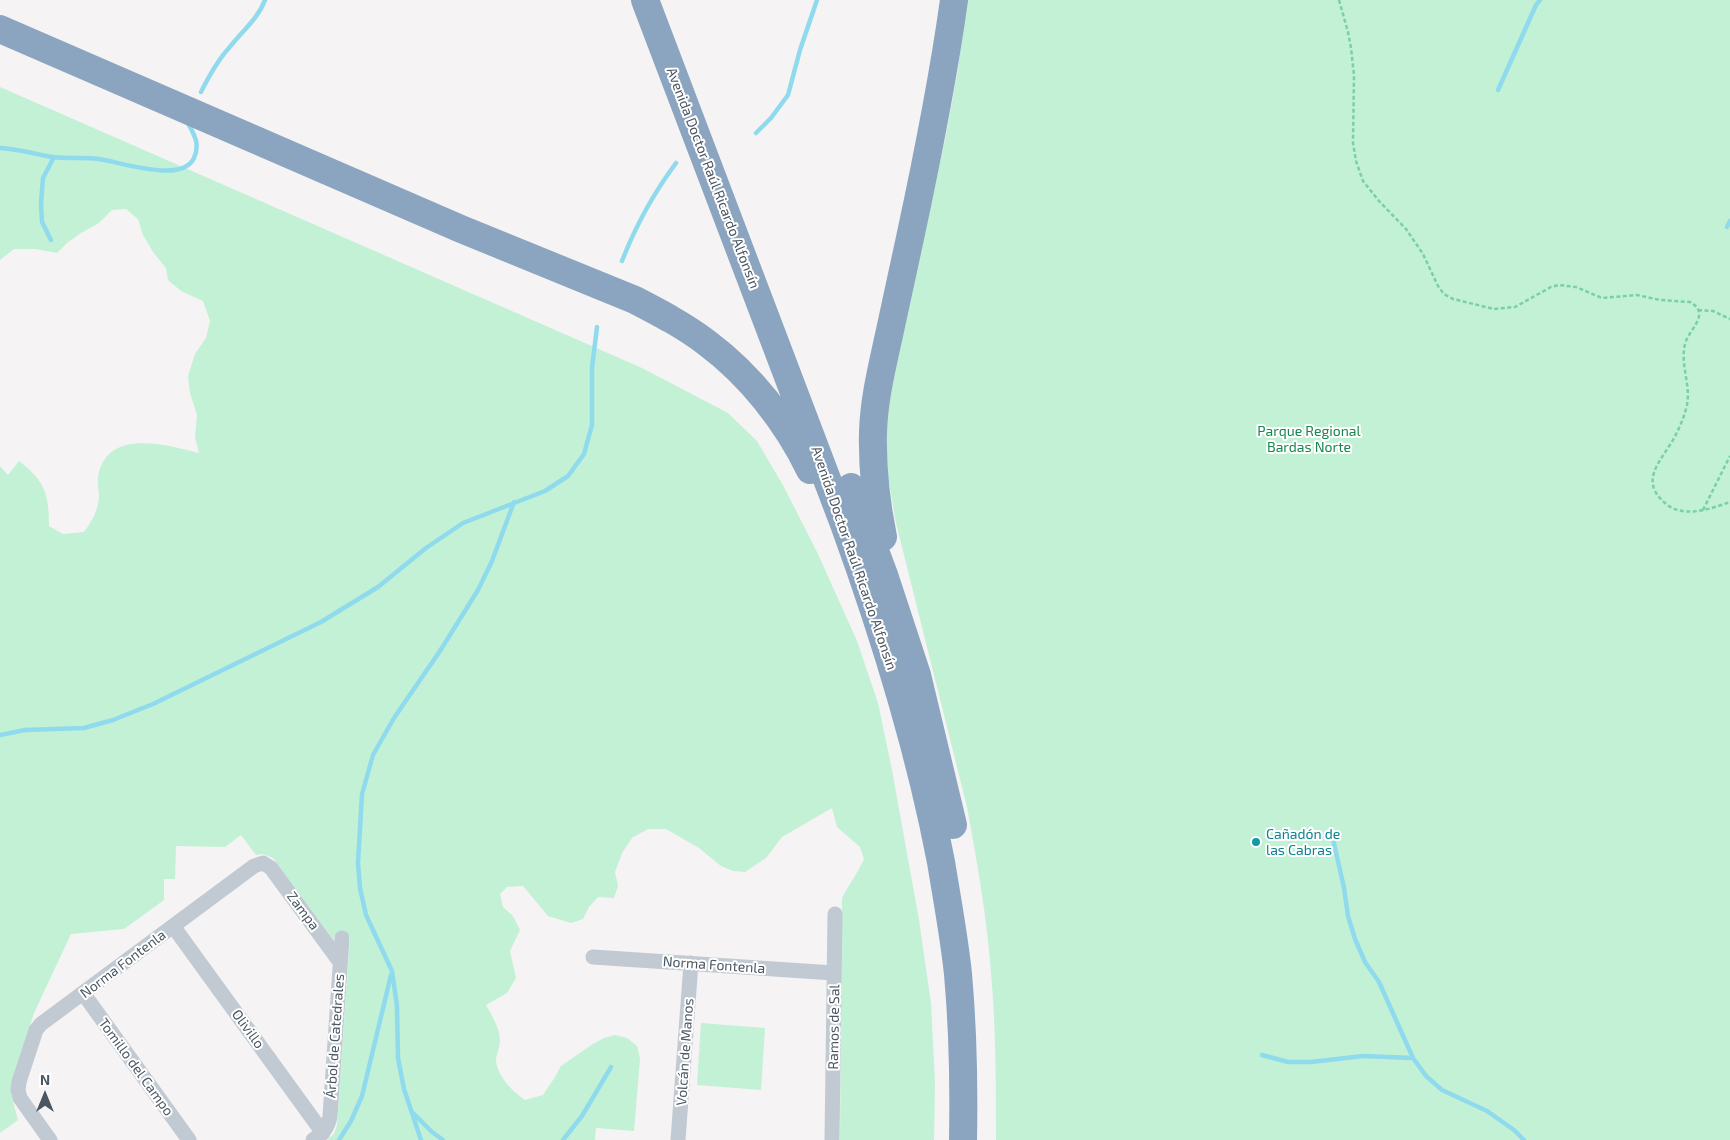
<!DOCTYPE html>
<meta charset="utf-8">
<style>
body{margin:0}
#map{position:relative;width:1730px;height:1140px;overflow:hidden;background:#f5f3f3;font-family:"Exo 2",sans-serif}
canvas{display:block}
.north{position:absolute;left:20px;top:1070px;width:50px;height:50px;-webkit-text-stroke:4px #fff;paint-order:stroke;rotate:0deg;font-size:14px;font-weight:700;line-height:20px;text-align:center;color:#4a5661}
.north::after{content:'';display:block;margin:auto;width:18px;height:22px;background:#4a5661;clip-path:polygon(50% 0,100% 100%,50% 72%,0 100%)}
</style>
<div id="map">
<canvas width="1730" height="1140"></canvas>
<div class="north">N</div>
</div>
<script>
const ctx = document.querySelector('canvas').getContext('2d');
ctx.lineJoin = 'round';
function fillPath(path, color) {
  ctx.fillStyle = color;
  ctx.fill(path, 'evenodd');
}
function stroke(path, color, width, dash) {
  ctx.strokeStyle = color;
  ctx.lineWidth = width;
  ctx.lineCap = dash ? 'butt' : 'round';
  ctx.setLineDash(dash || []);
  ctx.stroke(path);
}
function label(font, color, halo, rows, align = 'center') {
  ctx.font = font + ' "Exo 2",sans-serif';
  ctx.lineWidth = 4;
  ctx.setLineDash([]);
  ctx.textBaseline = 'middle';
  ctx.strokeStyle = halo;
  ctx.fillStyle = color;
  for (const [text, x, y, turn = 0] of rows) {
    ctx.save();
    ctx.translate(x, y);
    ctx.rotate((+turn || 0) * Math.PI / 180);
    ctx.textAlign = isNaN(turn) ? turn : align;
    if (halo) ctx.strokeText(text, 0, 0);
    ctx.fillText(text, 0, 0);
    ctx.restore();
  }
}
const green = new Path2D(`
 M967 0H1730V1140H996C996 1084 996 1028 991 973 987 917 977 862 967 807L896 523 886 465 887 406 946 135 958 69Z
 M0 87 642 368 728 413 757 441 784 487 818 554 857 641 878 703 892 770 919 920 931 1003 935 1084 934 1140H840L842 898C849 884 858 873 864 859L860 847 837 827 832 808 782 837 766 858 745 872 733 871 721 866 699 848 666 829H648L632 838 622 853 615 872 618 886 614 898 598 897 589 907 583 919 571 923 548 916 523 886 507 887 500 894 503 907 513 916 520 930 510 951 516 978 507 993 486 1005C492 1016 500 1028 500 1041 500 1048 496 1054 496 1060 497 1076 512 1091 525 1100L543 1095 555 1077 561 1066 593 1044 604 1038 615 1035 627 1038 637 1046 640 1059 634 1131 596 1128 595 1140H327L334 1134 337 1125 350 936 334 935V941L273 858 263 854 256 855 241 835 225 847 176 846 175 879H164V900L124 929 71 934 34 1013 11 1084V1094L18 1120 0 1133V466L8 475 19 461C45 481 49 494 49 526L63 534 84 532C92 521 98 511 99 497 99 490 97 484 98 477 106 428 165 444 199 453L195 437 197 415 190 393 188 376 195 354 206 338 210 321 203 301 181 291 168 280 166 268 153 252 143 235 138 219 126 209 112 210 99 223 81 233 67 243 57 253 35 249H14L0 260Z
 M701 1023 765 1028 761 1090 697 1085Z`);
const stream = new Path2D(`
 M1498 90 1536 5 1540 0
 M201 92C209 76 217 61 229 48 241 32 258 19 265 0
 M756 133 771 118 788 95 800 50 817 0
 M0 148C18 149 35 154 53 157 68 159 84 157 99 159 120 162 182 184 194 158 200 144 195 136 188 123
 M1727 227 1730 221
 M51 240 42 222 41 203 43 178 54 157
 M622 261C636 225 653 194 676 163
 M0 735 25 730 84 728 113 720 153 704 321 622 378 587 426 548 463 523 545 491 568 476 584 454 592 425V368L597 327
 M1333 839 1344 888 1348 916 1355 939 1365 962 1379 982 1413 1058 1426 1076 1442 1090 1487 1111 1514 1130 1524 1140
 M1262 1055 1288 1062H1311L1363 1056 1413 1058
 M414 1114 432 1132 443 1140
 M339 1140 351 1121 362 1096 391 975
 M421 1140 404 1089 398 1058 397 1006 392 971 366 915 360 888 358 863 362 794 373 755 394 718 440 651 478 590 492 561 514 502
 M563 1140 582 1116 611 1067`);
const path = new Path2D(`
 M1339 0 1348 32 1351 48 1354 75 1353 143 1356 161 1363 181 1379 201 1406 229 1423 254 1438 286 1444 294 1453 299 1494 309 1515 307 1551 287 1559 285 1576 287 1602 298 1637 295 1660 300 1690 302C1712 314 1688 330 1685 344 1680 365 1691 385 1687 405 1684 418 1679 429 1673 440 1660 462 1639 481 1665 503 1683 519 1710 509 1730 502
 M1698 310 1713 311 1730 319
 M1703 510 1730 456`);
const street = new Path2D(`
 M173 926 323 1133
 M593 957 834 973
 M83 993 189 1140
 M50 1140 20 1098 18 1090 19 1082 36 1030 41 1024 254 866 263 863 271 868 340 962
 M313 1140C323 1133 328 1128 330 1116L342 938
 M678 1140 691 963
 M832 1140 835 914`);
const highway = new Path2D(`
 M645 0 844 524C884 634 919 747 941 862 947 899 954 936 958 974 963 1029 964 1085 963 1140
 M0 29 461 229 635 300C660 313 685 326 707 343 750 375 787 422 810 470
 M851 487 884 575 917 675 953 825
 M883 537C876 502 872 468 873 432 874 399 882 367 889 335 896 303 903 270 910 238 927 159 943 80 954 0`);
const markers = [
 [1256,842,5,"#0f9aa8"]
];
const streetNames = [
 ["Avenida Doctor Raúl Ricardo Alfonsín",713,178,69],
 ["Avenida Doctor Raúl Ricardo Alfonsín",854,558,71],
 ["Zampa",303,911,53],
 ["Norma Fontenla",123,964,-37],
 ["Norma Fontenla",714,965,4],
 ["Ramos de Sal",834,1027,-89],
 ["Olivillo",248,1029,54],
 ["Árbol de Catedrales",335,1036,-86],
 ["Volcán de Manos",685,1052,-86],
 ["Tomillo del Campo",136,1067,54]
];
const parkNames = [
 ["Parque Regional",1309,431],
 ["Bardas Norte",1309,447]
];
const cultureNames = [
 ["Cañadón de",1266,834],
 ["las Cabras",1266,850]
];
fillPath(green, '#c3f1d5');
stroke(stream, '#90daee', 4.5);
stroke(path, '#7ad0a6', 2.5, [4, 2.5]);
stroke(street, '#c1cad2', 15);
stroke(highway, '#8ba5c1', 28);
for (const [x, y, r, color] of markers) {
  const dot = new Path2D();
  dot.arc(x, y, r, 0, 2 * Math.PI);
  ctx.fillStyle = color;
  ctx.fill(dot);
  stroke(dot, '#fff', 2);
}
label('14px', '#4a5661', '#fff', streetNames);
label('14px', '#17864f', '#fff', parkNames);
label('14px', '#0d838f', '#fff', cultureNames, 'left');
</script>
